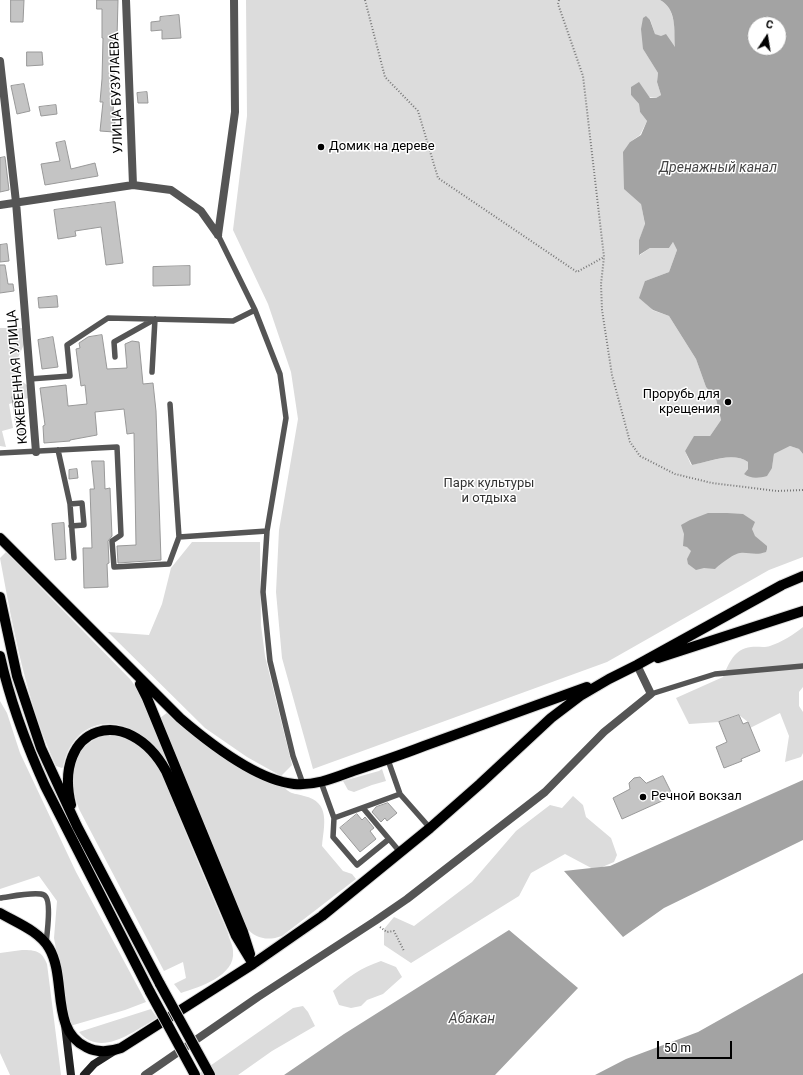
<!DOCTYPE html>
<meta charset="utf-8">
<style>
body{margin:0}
#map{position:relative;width:803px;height:1075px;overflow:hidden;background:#fff;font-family:Roboto,sans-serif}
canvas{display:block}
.north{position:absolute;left:747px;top:16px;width:40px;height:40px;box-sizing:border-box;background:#fff;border:1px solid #999;border-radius:50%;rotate:12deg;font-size:11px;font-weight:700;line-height:16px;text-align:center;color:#000}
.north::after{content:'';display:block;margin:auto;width:14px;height:18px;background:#000;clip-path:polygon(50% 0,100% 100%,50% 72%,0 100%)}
.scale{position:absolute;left:657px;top:1041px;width:75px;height:18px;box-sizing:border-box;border:2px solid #000;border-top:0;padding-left:5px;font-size:12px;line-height:14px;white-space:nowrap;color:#000;-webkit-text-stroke:3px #fff;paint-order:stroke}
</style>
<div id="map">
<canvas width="803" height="1075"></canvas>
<div class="north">С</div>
<div class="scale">50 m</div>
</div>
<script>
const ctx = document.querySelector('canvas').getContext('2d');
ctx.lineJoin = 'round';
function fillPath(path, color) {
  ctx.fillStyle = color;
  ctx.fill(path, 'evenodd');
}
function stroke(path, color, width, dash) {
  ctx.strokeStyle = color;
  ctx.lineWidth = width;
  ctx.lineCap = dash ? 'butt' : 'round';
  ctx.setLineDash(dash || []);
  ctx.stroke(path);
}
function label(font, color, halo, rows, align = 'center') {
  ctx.font = font + ' Roboto,sans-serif';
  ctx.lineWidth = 3;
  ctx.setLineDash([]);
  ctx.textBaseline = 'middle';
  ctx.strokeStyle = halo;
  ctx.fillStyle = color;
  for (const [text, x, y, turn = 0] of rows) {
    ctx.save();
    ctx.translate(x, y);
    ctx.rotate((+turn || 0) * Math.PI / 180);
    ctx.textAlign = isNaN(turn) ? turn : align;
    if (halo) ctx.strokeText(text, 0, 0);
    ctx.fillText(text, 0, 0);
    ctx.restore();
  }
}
const green = new Path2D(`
 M246 0H660C677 9 674 31 676 48L661 37 655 34 650 19 643 49 658 73 657 82 661 95 656 98 631 95 639 104 640 112 647 121 640 135 630 142 645 225 639 240 640 255 650 248H669L673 242 677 250 669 272 645 281 652 310 669 316 696 359 706 387 716 399 721 420 710 436 694 437 685 451 691 465C709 462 733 451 748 462V469L744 474 772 468 774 454 790 446 799 449 803 454V557L769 570 607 662 313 769 282 658 276 592 279 530 298 419 291 372 268 304 233 230 247 116Z
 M0 328H23L25 342 17 360 19 379 28 386V398L9 404 13 428 2 431 6 447 0 446Z
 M192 542H260L261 625 265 656 292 765 281 776 247 757 205 728 108 632 149 635 162 604 171 568Z
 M6 552 130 679 136 687 141 698 170 762 167 764C159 752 152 741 140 734 105 712 71 727 63 767L62 768 56 766C26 700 13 629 0 558Z
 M803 627V687L799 692V706L803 712V753L801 757 785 762 789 736 780 713 750 728 748 722 739 715 719 722 689 724 676 698 723 677C729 663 734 649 751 647 757 646 764 648 770 646 782 642 793 635 803 627Z
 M0 701 7 713 20 753 76 872 146 1002 125 1010 70 1026 54 938 57 901 39 876 0 889Z
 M168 712 280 783C291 795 290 792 304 796 331 802 324 825 322 846L343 871 352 874 356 879 282 936C268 941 255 939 246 927L160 718Z
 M103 735C120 735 135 740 147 753 164 771 172 798 181 821 196 858 212 896 228 933 229 939 233 945 233 951 236 976 199 987 181 993L174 984 186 978 183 962 164 971 79 809C68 778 70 749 103 735Z
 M382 769 386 781 372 785 354 792 348 790 343 781 379 771Z
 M573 796 583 805 586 817 611 838 617 855 614 862 595 870 565 854 531 873 519 896 411 963 384 945V929L394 917 414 926 472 882 516 831 550 805 562 808Z
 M22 950C36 950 42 951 47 964L61 1075H10L0 1053V953Z
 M381 961 396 967 402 977 383 994 367 1000 361 1006 351 1008 339 1005 333 991C349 976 361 968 381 961Z
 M303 1006 308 1012 315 1026 272 1051 238 1075H197L293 1008Z
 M151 1009 157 1018C134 1031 101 1058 79 1032Z`);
const water = new Path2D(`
 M660 0H803V454L799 449 790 446 774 454 772 468 767 476C759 478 751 479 744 474L748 469V462C733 451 708 462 692 465L685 451 694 436H710L721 420 716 399 706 387 696 359 669 316 653 310 639 298 645 281 669 272 677 250 673 242 669 248H650L639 255V240L645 224 641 204 624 189 623 152 630 142 641 135 647 121 640 112 639 104 631 95V87L639 82 650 98H656L661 95 657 82 658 73 643 49 641 29 643 18 646 16 650 20 655 34 661 36 666 34 675 47C674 30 677 9 660 0ZM755 24H779V48H755Z
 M708 513H727L743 514 755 522 752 529 755 536 767 546V549L766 552C755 556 749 552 740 553 733 554 719 565 715 569L704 568 696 570 688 564 687 559 691 551 687 547 683 546 684 534 681 525 690 520Z
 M803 780V840L664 908 623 937 564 871 610 866Z
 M509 930 578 988 495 1075H284L344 1034Z
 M803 973V1075H595L626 1059 698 1032Z`);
const building = new Path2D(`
 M11 0H24L23 22H11Z
 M97 0H118L117 38H115L114 79H116L113 111H116L114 132 100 131 103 102H100L102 79 103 38H102V9H97Z
 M179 15 181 38 162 39V30L151 31V22L160 21V17Z
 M27 52H42L43 65 27 66Z
 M24 84 30 111 17 114 11 86Z
 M147 92 148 103H138L137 93Z
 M56 105 57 114 41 116 39 107Z
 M65 141 71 169 95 163 98 176 45 185 41 164 60 161 56 143Z
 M5 157 9 190 0 192V158Z
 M115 202 123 263 106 265 101 227 75 231 76 236 58 239 54 210Z
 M7 244 9 261 0 262V245Z
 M0 265H5L8 284H13L14 291 0 293Z
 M190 266V285L153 286V267Z
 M57 296 58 307 39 308 38 298Z
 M102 335 107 369 127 368 125 344 132 341 139 342 143 384 153 383 156 411 161 560 118 563 117 546 136 545 134 433 127 434 124 409 95 412 97 435 70 440V441L44 443 43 426 45 425 40 388 66 385 68 406 87 404 85 385 81 386 76 349 80 348 79 343 88 337Z
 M53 337 58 367 42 369 38 340Z
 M20 396 26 437 18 439 12 397Z
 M92 461H104L105 489 110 488 112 536 108 541 109 563 107 564 108 587 84 588 83 548H92L90 489H94Z
 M77 469 78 478 69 479V470Z
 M64 523 66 559 55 560 52 524Z
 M739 715 743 724 748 722 760 751 741 759 742 761 724 768 716 747 727 742 719 722Z
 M663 776 673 796 622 819 613 798 630 789 629 783 634 778 640 777 646 783Z
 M388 803 397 813 387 821 385 818 381 822 372 812 376 807Z
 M357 814 362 820 365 817 374 828 370 831 376 839 360 852 340 828Z`);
const path = new Path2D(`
 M365 0 385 77 418 111 438 178 577 272 604 257
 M559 0 558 4 583 76 604 257 601 284 602 310 612 375 630 442 640 456 675 474 712 483 777 491 803 490
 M380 927 387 932 394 931 404 951`);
const service = new Path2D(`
 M218 235 255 310 280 374 286 418 267 531 263 592 270 661 293 756 303 784
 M115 357 114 342 155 319 152 372
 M30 379 70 376 67 345 108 318 233 321 255 310
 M170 404 179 537 267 531
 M58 450 70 504 74 558
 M0 453 117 447 121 535 112 541 114 567 169 564 179 537
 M70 504 82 503 84 525 71 526
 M651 694 715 674 803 666
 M321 782 334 818 400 794 388 760
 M400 794 430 828
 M363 808 400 852
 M334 818 333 837 357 865 389 839
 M0 898C9 897 36 891 44 895 52 899 47 934 46 943`);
const minor = new Path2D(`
 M126 0 133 185
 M0 61 16 202 36 452
 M0 205 133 185 171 190 201 211 218 235
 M218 235 235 112 234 0
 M145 1075 258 997 375 921 407 899 545 792 604 732 651 694 637 665`);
const secondary = new Path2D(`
 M65 1025 71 1075
 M84 1075 94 1064 116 1050`);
const primary = new Path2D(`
 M0 538 180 718C208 742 256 780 294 784 315 786 334 778 353 771 377 763 401 755 424 746 478 726 533 707 587 687
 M0 597 17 676 41 748 77 826 160 984
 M0 656C10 701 26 744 45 786L150 992
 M658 658 803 611
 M140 684 147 698 243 932 250 954
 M71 805C52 725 128 702 166 771L236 936 253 964
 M0 913C17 923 39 931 49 948 67 978 50 1030 86 1047 97 1053 109 1052 121 1048L253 964 322 916 430 828 480 784 551 718 580 696 609 679 637 665 782 585 803 576`);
const primaryBridge = new Path2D(`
 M160 984 210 1075
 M150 992 195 1075`);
const markers = [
 [321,147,4,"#000"],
 [728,402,4,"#000"],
 [643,797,4,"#000"]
];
const streetNames = [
 ["УЛИЦА БУЗУЛАЕВА",117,93,-92],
 ["КОЖЕВЕННАЯ УЛИЦА",18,377,-95]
];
const poiNames = [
 ["Домик на дереве",329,147],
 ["Прорубь для",720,395,"right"],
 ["крещения",720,410,"right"],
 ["Речной вокзал",651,797]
];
const parkNames = [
 ["Парк культуры",489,484],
 ["и отдыха",489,499]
];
const waterNames = [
 ["Дренажный канал",718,168],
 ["Абакан",472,1019]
];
fillPath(green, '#dcdcdc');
fillPath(water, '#a3a3a3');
fillPath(building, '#c4c4c4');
stroke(building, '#999', 1);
stroke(primary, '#dbdbdb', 12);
stroke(path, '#777', 2, [1, 2]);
stroke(service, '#555', 5.5);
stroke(minor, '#555', 8);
stroke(secondary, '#222', 8);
stroke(primary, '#000', 10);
stroke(primaryBridge, '#dbdbdb', 12, []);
stroke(primaryBridge, '#000', 10);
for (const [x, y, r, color] of markers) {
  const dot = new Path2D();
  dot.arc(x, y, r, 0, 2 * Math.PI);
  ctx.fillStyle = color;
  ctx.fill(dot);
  stroke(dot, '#fff', 1.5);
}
label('13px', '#000', '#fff', streetNames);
label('13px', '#000', '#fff', poiNames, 'left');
label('13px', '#333', '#fff', parkNames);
label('italic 14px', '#444', '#fff', waterNames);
</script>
